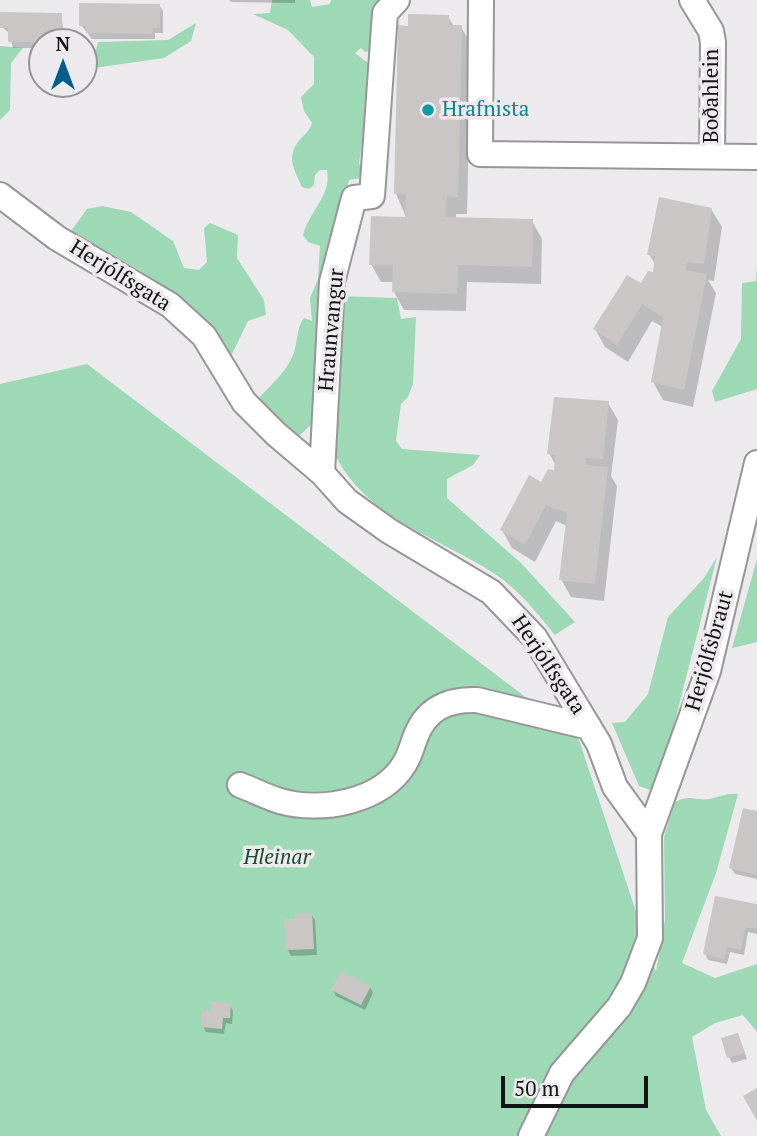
<!DOCTYPE html>
<meta charset="utf-8">
<style>
body{margin:0}
#map{position:relative;width:757px;height:1136px;overflow:hidden;background:#eceaed;font-family:"PT Serif",serif}
canvas{display:block}
.north{position:absolute;left:28px;top:28px;width:70px;height:70px;box-sizing:border-box;background:#eceaed;border:2px solid #969496;border-radius:50%;rotate:0deg;font-size:19px;font-weight:700;line-height:28px;text-align:center;color:#141314}
.north::after{content:'';display:block;margin:auto;width:24px;height:32px;background:#005e8e;clip-path:polygon(50% 0,100% 100%,50% 72%,0 100%)}
.scale{position:absolute;left:501px;top:1076px;width:147px;height:32px;box-sizing:border-box;border:4px solid #141314;border-top:0;padding-left:9px;font-size:21px;line-height:24px;white-space:nowrap;color:#141314;-webkit-text-stroke:5px #eceaed;paint-order:stroke}
</style>
<div id="map">
<canvas width="757" height="1136"></canvas>
<div class="north">N</div>
<div class="scale">50 m</div>
</div>
<script>
const ctx = document.querySelector('canvas').getContext('2d');
ctx.lineJoin = 'round';
function fillPath(path, color) {
  ctx.fillStyle = color;
  ctx.fill(path, 'evenodd');
}
function stroke(path, color, width, dash) {
  ctx.strokeStyle = color;
  ctx.lineWidth = width;
  ctx.lineCap = dash ? 'butt' : 'round';
  ctx.setLineDash(dash || []);
  ctx.stroke(path);
}
function label(font, color, halo, rows, align = 'center') {
  ctx.font = font + ' "PT Serif",serif';
  ctx.lineWidth = 7;
  ctx.setLineDash([]);
  ctx.textBaseline = 'middle';
  ctx.strokeStyle = halo;
  ctx.fillStyle = color;
  for (const [text, x, y, turn = 0] of rows) {
    ctx.save();
    ctx.translate(x, y);
    ctx.rotate((+turn || 0) * Math.PI / 180);
    ctx.textAlign = isNaN(turn) ? turn : align;
    if (halo) ctx.strokeText(text, 0, 0);
    ctx.fillText(text, 0, 0);
    ctx.restore();
  }
}
const green = new Path2D(`
 M272 0H310L312 7 330 4 331 0H390L373 51 365 52 361 48 355 53 372 66 359 164 368 166 367 177 349 180 328 275 314 422 299 436 282 427 258 399C270 386 286 372 293 355 298 343 296 328 304 318L312 321 310 298 318 279 320 246 308 242 303 235C309 212 332 195 327 170H320L315 175 314 185 309 189 302 187C296 173 287 160 296 145 301 136 309 133 312 123L304 111 301 97 314 84V57L288 30 253 14 270 13Z
 M196 23 191 41 164 58 94 68 84 63V55L95 54 98 42 168 40Z
 M0 46 23 48 11 63 10 110 0 120Z
 M102 206 131 212 173 241 184 268 199 270 207 262 204 228 210 223 238 235 237 258 264 300 266 315 248 321 231 356C196 294 130 266 71 231L87 209Z
 M757 265V389L715 402 712 391 741 339 742 283 756 281Z
 M338 296 397 298 401 319 416 317 413 384 408 397 401 404 396 441 402 449 480 455 473 465 447 479V498L521 563 575 622 555 635C537 613 519 590 495 574 437 536 363 518 333 450Z
 M87 364 578 737 656 972 665 920 664 837 675 802C692 794 694 801 709 799 720 797 726 793 738 794L716 873 682 963 715 978 757 964V1032L743 1015 715 1023 692 1037 706 1110 721 1136H0V384Z
 M717 557 660 779 650 790 639 786 612 723 625 722 648 694 668 617 704 578Z
 M757 559V642L732 648Z`);
const shadow = new Path2D(`
 M229 0H295V3L231 2Z
 M159 5 163 11V33H155V39H92L81 25Z
 M61 15 64 34H59L58 42H42V48H13L9 33 2 27Z
 M448 17 454 26 461 27 471 44 467 214H456V219L532 221 542 239 541 284 467 282 466 311 404 310 394 292V282H381L371 264 407 219 396 194 410 27Z
 M711 209 722 227 714 281 708 280 716 293 693 407 663 400 653 382 663 327 652 321 628 362 605 347 595 329 654 274 656 266 649 254Z
 M608 403 618 420 611 476 617 486 604 601 571 597 561 579 567 526 556 521 535 562 512 548 502 530 555 472 556 466 549 453Z
 M757 813V879L735 874 731 868Z
 M757 906V934L748 932 744 955 730 952 727 964 708 960 705 954Z
 M311 914 315 920 317 955 291 956 288 950 297 920Z
 M370 987 373 993 365 1010 336 996 333 990Z
 M230 1005 233 1011 232 1024 226 1023 224 1034 206 1032 203 1026 212 1013Z
 M738 1035 747 1059 732 1063 729 1057Z`);
const building = new Path2D(`
 M79 3 160 4V28H153V34L86 33V26H79Z
 M0 12 62 13V29L56 28V42H8V28H0Z
 M408 14 449 15V25H462L458 197 447 196 446 217 533 219 532 267 458 265 457 294 392 292 393 265H369L371 216 405 217 406 194H394L398 25 408 26Z
 M659 197 712 208 704 264 687 262 685 270 707 274 684 390 651 382 663 317 642 304 617 345 593 329 627 275 641 283 648 271 653 272 655 256 647 255Z
 M554 397 609 401 603 459 586 458V465L608 467 595 584 559 580 567 513 546 505 525 545 500 530 529 475 541 482 548 469 554 470 555 455 547 454Z
 M743 808 757 811V875L729 868Z
 M715 896 757 904V929L745 927 741 950 727 947 724 959 703 954Z
 M295 913H312L314 949 286 950 284 919H295Z
 M341 971 371 986 361 1005 331 990Z
 M211 1001 231 1003 230 1018H223L222 1029 201 1027 202 1010 210 1011Z
 M738 1033 745 1053 727 1058 721 1038Z
 M757 1088V1121L743 1096Z`);
const minor = new Path2D(`
 M481 0 480 154 757 157
 M692 0 711 31 713 42 712 155
 M0 195 57 238 170 305 204 336 244 402 276 434 322 473 347 501 389 531 491 592 535 638 599 744 615 787 649 834 650 938 633 983 619 1007 562 1073 531 1136
 M322 473 332 282 354 198 372 196 385 13 397 0
 M240 785C253 790 267 797 280 801 321 813 382 802 405 763 410 755 412 746 415 738 426 708 448 699 477 700L589 727
 M649 834 708 671 757 463`);
const markers = [
 [428,110,7,"#0f9aa8"]
];
const streetNames = [
 ["Boðahlein",712,96,-90],
 ["Herjólfsgata",120,276,32],
 ["Hraunvangur",332,330,-85],
 ["Herjólfsbraut",710,651,-74],
 ["Herjólfsgata",548,665,56]
];
const cultureNames = [
 ["Hrafnista",442,110]
];
const parkNames = [
 ["Hleinar",277,858]
];
fillPath(green, '#9dd9b4');
fillPath(shadow, '#0003');
fillPath(building, '#cac6c6');
stroke(minor, '#979698', 28);
stroke(minor, '#fff', 24);
for (const [x, y, r, color] of markers) {
  const dot = new Path2D();
  dot.arc(x, y, r, 0, 2 * Math.PI);
  ctx.fillStyle = color;
  ctx.fill(dot);
  stroke(dot, '#eceaed', 2.5);
}
label('21px', '#141314', '#eceaed', streetNames);
label('21px', '#0d838f', '#eceaed', cultureNames, 'left');
label('italic 21px', '#1c4c32', '#eceaed', parkNames);
</script>
